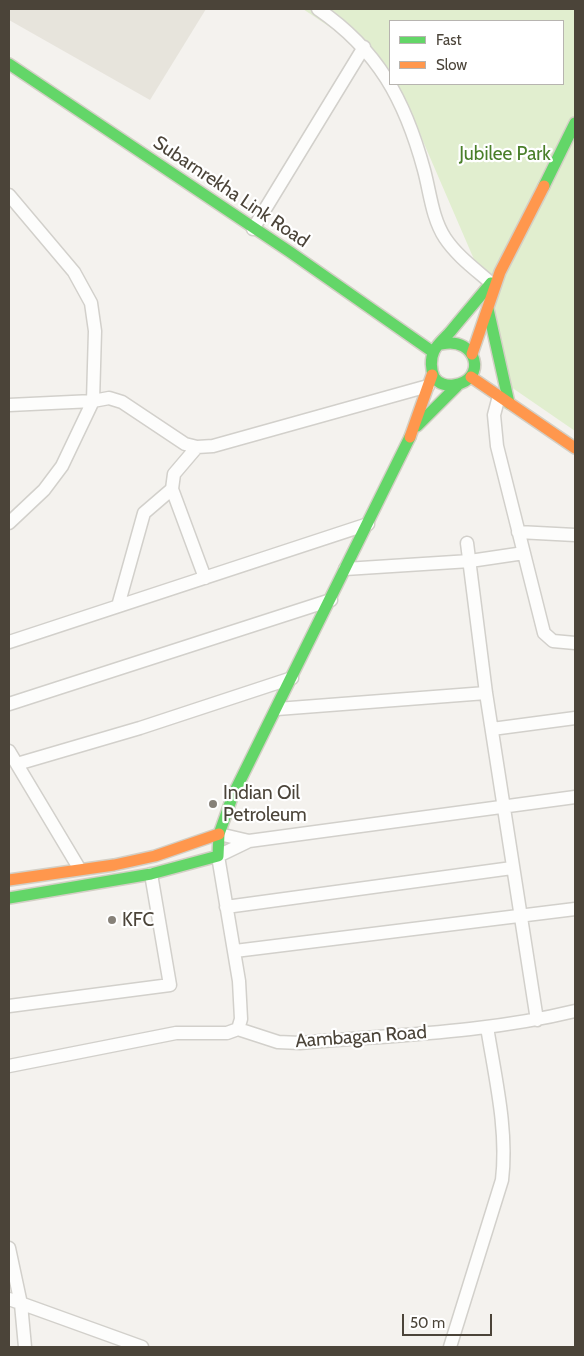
<!DOCTYPE html>
<style>
body{margin:0}
#map{position:relative;width:584px;height:1356px;overflow:hidden;background:#f4f2ee;font-family:Cabin,sans-serif}
canvas{display:block}
.frame{position:absolute;inset:0;border:10px solid #4b4439;pointer-events:none}
.legend{position:absolute;left:389px;top:20px;width:175px;height:65px;box-sizing:border-box;background:#fff;border:1px solid #b7b4b0;margin:0;padding:6px 9px;list-style:none;font-size:15px;color:#4b4439}
.legend li{display:flex;align-items:center;gap:10px;height:25px}
.legend b{width:25px;border:1px solid #b7b4b0}
.scale{position:absolute;left:402px;top:1314px;width:90px;height:22px;box-sizing:border-box;border:2px solid #4b4439;border-top:0;padding-left:6px;font-size:15px;line-height:18px;white-space:nowrap;color:#4b4439;-webkit-text-stroke:4px #fff;paint-order:stroke}
</style>
<div id="map">
<canvas width="584" height="1356"></canvas>
<div class="frame"></div>
<ul class="legend">
<li><b style="height:6px;background:#63d668"></b>Fast</li>
<li><b style="height:6px;background:#ff974d"></b>Slow</li>
</ul>
<div class="scale">50 m</div>
</div>
<script>
const ctx = document.querySelector('canvas').getContext('2d');
ctx.lineJoin = 'round';
function fillPath(path, color) {
  ctx.fillStyle = color;
  ctx.fill(path, 'evenodd');
}
function stroke(path, color, width, dash) {
  ctx.strokeStyle = color;
  ctx.lineWidth = width;
  ctx.lineCap = dash ? 'butt' : 'round';
  ctx.setLineDash(dash || []);
  ctx.stroke(path);
}
function label(font, color, halo, rows, align = 'center') {
  ctx.font = font + ' Cabin,sans-serif';
  ctx.lineWidth = 4.5;
  ctx.setLineDash([]);
  ctx.textBaseline = 'middle';
  ctx.strokeStyle = halo;
  ctx.fillStyle = color;
  for (const [text, x, y, turn = 0] of rows) {
    ctx.save();
    ctx.translate(x, y);
    ctx.rotate((+turn || 0) * Math.PI / 180);
    ctx.textAlign = isNaN(turn) ? turn : align;
    if (halo) ctx.strokeText(text, 0, 0);
    ctx.fillText(text, 0, 0);
    ctx.restore();
  }
}
const residential = new Path2D(`
 M9 9H206L150 100 9 20Z`);
const green = new Path2D(`
 M303 9H575V431L498 378 479 271 416 125 384 75 352 42ZM390 21H563V84H390Z`);
const street = new Path2D(`
 M318 9C378 50 405 100 424 170 430 192 432 218 445 238 457 256 475 269 491 283
 M9 195 74 272 91 303 95 331 93 401 62 466 44 490 9 523
 M253 229 364 47
 M499 396 494 415 497 446 544 633 553 641 575 643
 M9 405 93 401 109 398 122 402 185 444 197 447 213 446 428 386
 M197 447 174 474 172 489 205 578
 M518 532 575 535
 M467 543 486 693 537 1020
 M345 569 470 561 524 553
 M118 606 144 513 172 489
 M9 642 368 524
 M9 704 331 600
 M277 709 486 693
 M492 729 575 718
 M9 751 79 868
 M17 764 140 728 292 678
 M219 834 249 841
 M226 907 512 868
 M235 951 575 909
 M9 1006 170 985 151 874
 M238 1029 278 1042 300 1043C392 1035 485 1033 575 1011
 M9 1066 176 1033H227L238 1029 241 1019 239 981 218 856 249 841 575 797
 M9 1248 21 1304 25 1347
 M9 1299 142 1347
 M450 1347 502 1180C508 1130 495 1077 487 1027`);
const fast = new Path2D(`
 M9 64 290 252 433 352
 M544 186 575 123
 M488 309 509 403
 M442 344C477 336 488 380 454 385 447 386 438 384 434 377 431 370 430 359 434 351 437 344 446 337 451 331 464 315 478 299 491 283
 M417 426 457 386
 M9 898 151 874 218 856 219 834 233 795 410 437`);
const slow = new Path2D(`
 M472 354 500 272 544 186
 M471 377 575 448
 M410 437 432 375
 M9 880 114 865 155 856 219 834`);
const markers = [
 [213,804,5,"#868178"],
 [112,920,5,"#868178"]
];
const parkNames = [
 ["Jubilee Park",505,154]
];
const streetNames = [
 ["Subarnrekha Link Road",231,192,34],
 ["Aambagan Road",361,1037,-4]
];
const poiNames = [
 ["Indian Oil",223,793],
 ["Petroleum",223,815],
 ["KFC",122,920]
];
fillPath(residential, '#e7e4dc');
fillPath(green, '#e1eecf');
stroke(street, '#d2d0cb', 15);
stroke(fast, '#d3cfc5', 14);
stroke(slow, '#d3cfc5', 14);
stroke(street, '#fdfdfc', 12);
stroke(fast, '#63d668', 11);
stroke(slow, '#ff974d', 11);
for (const [x, y, r, color] of markers) {
  const dot = new Path2D();
  dot.arc(x, y, r, 0, 2 * Math.PI);
  ctx.fillStyle = color;
  ctx.fill(dot);
  stroke(dot, '#fff', 2);
}
label('19px', '#4a7f2a', '#fff', parkNames);
label('19px', '#4b4439', '#fff', streetNames);
label('19px', '#4b4439', '#fff', poiNames, 'left');
</script>
